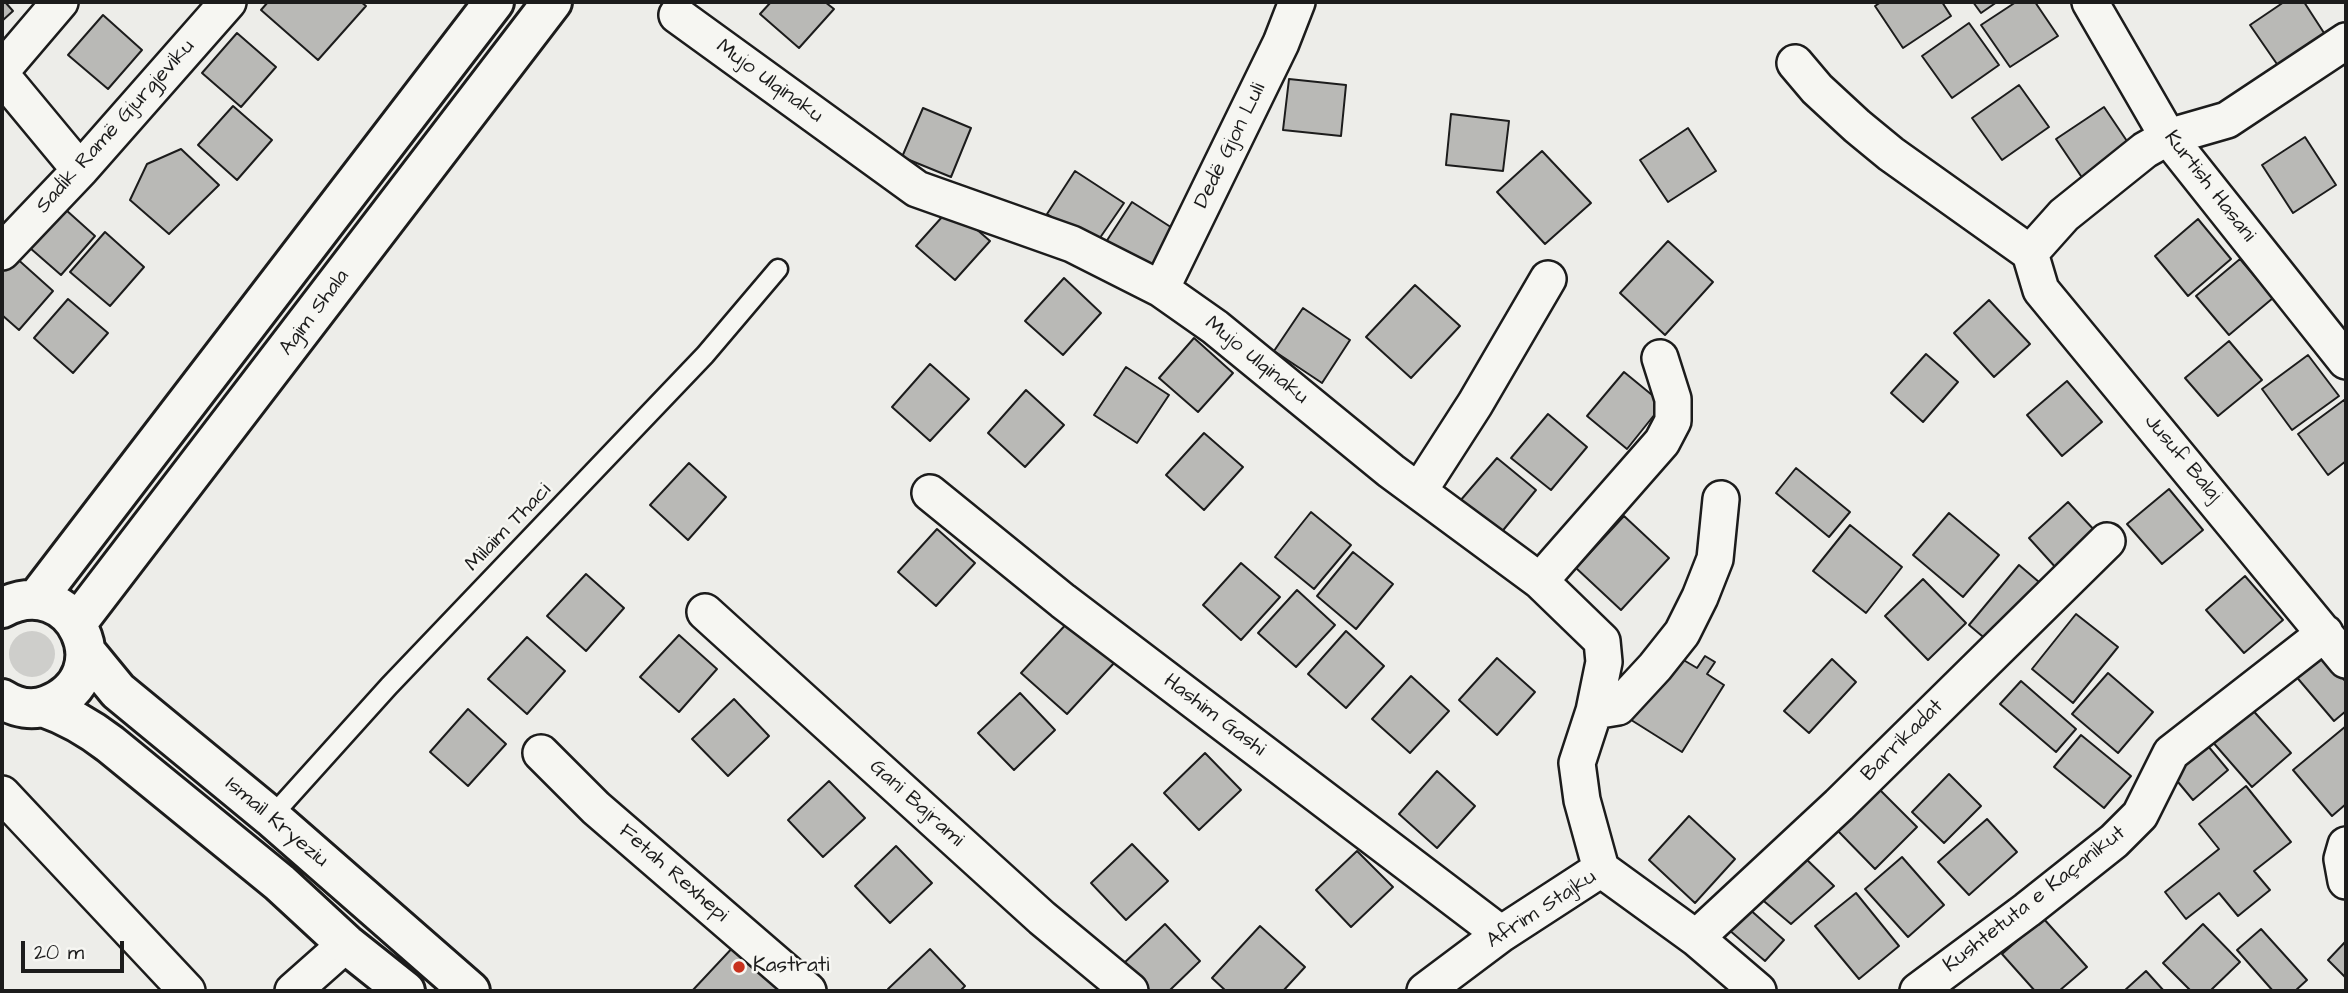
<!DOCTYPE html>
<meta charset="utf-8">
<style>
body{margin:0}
#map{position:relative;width:2348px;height:993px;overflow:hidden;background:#edede9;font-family:"Architects Daughter",sans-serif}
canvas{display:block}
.frame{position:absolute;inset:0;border:4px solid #1c1c1c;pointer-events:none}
.scale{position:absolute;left:21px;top:941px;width:103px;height:32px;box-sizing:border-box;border:4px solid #1c1c1c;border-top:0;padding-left:9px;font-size:21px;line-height:24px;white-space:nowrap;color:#1c1c1c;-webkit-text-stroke:5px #f6f6f2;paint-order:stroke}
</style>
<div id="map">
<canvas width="2348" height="993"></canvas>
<div class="frame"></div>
<div class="scale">20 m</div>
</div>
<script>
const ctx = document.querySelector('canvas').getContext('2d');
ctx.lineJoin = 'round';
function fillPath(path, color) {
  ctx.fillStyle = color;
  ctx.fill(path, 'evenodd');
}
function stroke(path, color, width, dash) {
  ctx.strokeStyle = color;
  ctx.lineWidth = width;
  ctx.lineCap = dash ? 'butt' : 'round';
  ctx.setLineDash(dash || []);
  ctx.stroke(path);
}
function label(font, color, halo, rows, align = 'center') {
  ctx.font = font + ' "Architects Daughter",sans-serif';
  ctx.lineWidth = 5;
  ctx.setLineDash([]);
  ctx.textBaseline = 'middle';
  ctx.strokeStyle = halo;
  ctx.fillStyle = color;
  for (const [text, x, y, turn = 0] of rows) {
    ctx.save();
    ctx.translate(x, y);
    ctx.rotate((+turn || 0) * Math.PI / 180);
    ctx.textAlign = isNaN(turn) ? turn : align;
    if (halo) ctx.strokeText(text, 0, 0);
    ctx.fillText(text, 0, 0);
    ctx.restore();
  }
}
const green = new Path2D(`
 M9 654a23 23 0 1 1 46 0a23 23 0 1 1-46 0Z`);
const building = new Path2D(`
 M2 2H5L13 11 2 21Z
 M268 2H361L366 6 318 60 261 10Z
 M771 2H825L834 9 799 48 760 14Z
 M1881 2H1942L1951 16 1903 48 1875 6Z
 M1973 2H1997L1981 13Z
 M2016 2H2035L2058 36 2010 67 1981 25Z
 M2284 2H2304L2326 36 2279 67 2250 25Z
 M103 15 142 50 108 89 68 55Z
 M1969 23 1999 65 1952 98 1922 56Z
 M237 33 276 67 241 107 202 73Z
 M1289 79 1346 85 1341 136 1283 130Z
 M2019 85 2049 127 2002 160 1972 118Z
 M233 106 272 140 237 180 198 145Z
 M2104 107 2133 150 2085 182 2056 139Z
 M923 108 971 128 951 177 902 157Z
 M1451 114 1509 121 1503 171 1446 165Z
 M1688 128 1716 171 1668 202 1640 160Z
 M2305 137 2336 185 2293 213 2262 165Z
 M181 149 219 185 169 234 130 200 147 164Z
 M1542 151 1591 203 1545 244 1497 192Z
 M1075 171 1124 203 1095 245 1047 214Z
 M56 201 95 236 61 275 22 241Z
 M1132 202 1180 233 1152 277 1104 245Z
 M951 207 990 241 955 280 916 246Z
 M2198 219 2231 259 2188 296 2155 256Z
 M105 232 144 267 110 306 70 272Z
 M1668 241 1713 282 1665 335 1620 293Z
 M14 256 53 291 19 330 2 315V271Z
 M2240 259 2273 298 2229 335 2196 296Z
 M1064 278 1101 313 1063 355 1025 321Z
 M1415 285 1460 326 1411 378 1366 337Z
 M68 299 108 333 73 373 34 338Z
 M1989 300 2030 344 1994 377 1954 333Z
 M1303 308 1350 340 1322 383 1274 351Z
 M1194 338 1233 373 1198 412 1159 378Z
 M2229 341 2262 380 2218 416 2185 378Z
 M1926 354 1958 382 1923 422 1891 393Z
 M2308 355 2339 396 2292 430 2262 389Z
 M930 364 969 399 930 441 892 407Z
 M1126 367 1169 395 1137 443 1094 415Z
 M1624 372 1663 404 1627 449 1587 416Z
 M2067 381 2102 422 2062 456 2027 415Z
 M1026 390 1064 425 1025 467 988 433Z
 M2344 400 2346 403V461L2328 475 2298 434Z
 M1548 414 1587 447 1551 490 1511 458Z
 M1204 433 1243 467 1204 510 1166 475Z
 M1497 458 1536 490 1500 534 1460 501Z
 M689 463 726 497 688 540 650 505Z
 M1796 468 1850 512 1829 537 1776 493Z
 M2169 489 2203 530 2162 564 2127 524Z
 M2068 502 2097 533 2057 569 2029 538Z
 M1311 512 1351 545 1314 589 1275 557Z
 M1949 513 1999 555 1963 597 1913 555Z
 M1624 516 1669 558 1621 610 1576 568Z
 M1850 525 1902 567 1866 613 1813 571Z
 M937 529 975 563 936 606 898 572Z
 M1353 552 1393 584 1356 629 1317 596Z
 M1241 563 1280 597 1241 640 1203 605Z
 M2019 565 2039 582 1988 641 1969 625Z
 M586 574 624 608 586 651 547 616Z
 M2245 576 2283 620 2244 653 2206 610Z
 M1923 579 1966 623 1928 660 1885 616Z
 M1297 590 1335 625 1296 667 1258 633Z
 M2076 614 2118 647 2073 703 2032 669Z
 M1070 620 1115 662 1067 714 1021 673Z
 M1346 631 1384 666 1346 708 1308 674Z
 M679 635 717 669 679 712 640 677Z
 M527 637 565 671 527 714 488 679Z
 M1670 652 1697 668 1705 656 1715 662 1707 674 1724 685 1682 752 1628 718Z
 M2321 652 2346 682V711L2334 721 2294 674Z
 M1497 658 1535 692 1497 735 1459 700Z
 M1832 659 1856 682 1809 733 1784 711Z
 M2108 673 2153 712 2118 753 2072 714Z
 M1411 676 1449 711 1410 753 1372 719Z
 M2021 681 2076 729 2056 752 2000 704Z
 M1020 693 1055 730 1014 770 978 733Z
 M734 699 769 736 728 776 692 739Z
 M2249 706 2291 753 2252 787 2211 740Z
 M468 709 506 744 468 786 430 752Z
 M2346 726V804L2332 816 2293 770Z
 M2081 735 2131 776 2104 808 2054 767Z
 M2208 746 2228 770 2193 800 2173 776Z
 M1205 753 1241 790 1199 830 1164 793Z
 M1437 771 1475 806 1437 848 1399 814Z
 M1949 774 1981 806 1944 843 1912 812Z
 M829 781 865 818 823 857 788 820Z
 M2246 786 2291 842 2254 871 2270 890 2238 916 2219 893 2186 919 2165 892 2219 849 2199 824Z
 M1880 790 1917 827 1875 869 1838 831Z
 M1689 816 1735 859 1695 903 1649 860Z
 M1987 819 2017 852 1969 895 1938 862Z
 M1132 844 1168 881 1126 920 1091 883Z
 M896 846 932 883 890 923 855 886Z
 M1357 851 1393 887 1351 927 1316 890Z
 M1803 856 1834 886 1791 924 1759 897Z
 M1902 857 1944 905 1908 937 1865 889Z
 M1856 893 1899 946 1859 979 1815 926Z
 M1747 907 1784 940 1765 961 1728 929Z
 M2043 918 2087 967 2059 991H2035L2002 954Z
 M1165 924 1200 961 1169 991H1149L1123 964Z
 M2203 924 2240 962 2210 991H2191L2163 963Z
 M1260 926 1305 967 1283 991H1226L1212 978Z
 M2261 929 2307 980 2295 991H2273L2237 950Z
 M2346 941V978L2328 960Z
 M736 944 792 991H692Z
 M930 949 965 986 960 991H890L888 989Z
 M2146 971 2164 991H2124Z`);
const service = new Path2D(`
 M271 817 389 686 705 355 778 269`);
const minor = new Path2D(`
 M2090 2 2168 137 2346 361
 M677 15 917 189 1072 244 1161 289 1215 327 1391 471 1540 581 1602 641 1604 662 1594 711 1577 763 1582 800 1601 869
 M1795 63 1817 89 1857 126 1891 154 2030 253 2041 290 2346 660
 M2 70 60 2
 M2 76 80 170
 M2 252 80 170 228 2
 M2030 253 2064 215 2145 150 2168 137 2227 120 2346 41
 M1161 289 1281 43 1297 2
 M1419 491 1475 404 1548 279
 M930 493 1063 601 1501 934
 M1540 581 1662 442 1673 421V399L1660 358
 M705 612 1042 918 1130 991
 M1594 711 1618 707 1655 667 1682 633 1700 597 1715 559 1721 499
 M541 753 596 808 808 991
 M2 794 187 991
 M2346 845 2342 859 2346 881
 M1601 869 1696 938 1758 991
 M1696 938 1839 805 2107 541
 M293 991 346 944
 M1425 991 1501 934 1601 869
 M1918 991 2027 910 2114 841 2140 815 2171 753 2325 633`);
const secondary = new Path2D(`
 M36 600 494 2
 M2 608C73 570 123 675 48 705 33 711 16 708 2 699
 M77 623 552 2
 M86 652 118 691 271 817 470 991
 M43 707C69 716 88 727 110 744L280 883 346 944 405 991`);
const markers = [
 [739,967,7,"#c8321e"]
];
const streetNames = [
 ["Mujo Ulqinaku",769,82,36],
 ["Sadik Ramë Gjurgjeviku",116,127,-48],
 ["Dedë Gjon Luli",1231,146,-64],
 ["Kurtish Hasani",2209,187,52],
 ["Agim Shala",315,313,-53],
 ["Mujo Ulqinaku",1256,361,39],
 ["Jusuf Balaj",2182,459,50],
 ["Milaim Thaci",509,528,-46],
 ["Hashim Gashi",1214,716,37],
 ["Barrikadat",1903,741,-45],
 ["Gani Bajrami",916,804,42],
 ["Ismail Kryeziu",276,823,40],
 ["Fetah Rexhepi",673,874,41],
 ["Kushtetuta e Kaçanikut",2035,900,-38],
 ["Afrim Stajku",1542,910,-33]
];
const poiNames = [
 ["Kastrati",753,967]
];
fillPath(green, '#cececb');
fillPath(building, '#b9b9b6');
stroke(building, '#1c1c1c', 2);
stroke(service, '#1c1c1c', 23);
stroke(minor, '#1c1c1c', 40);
stroke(secondary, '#1c1c1c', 44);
stroke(service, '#f6f6f2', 18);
stroke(minor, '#f6f6f2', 35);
stroke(secondary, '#f6f6f2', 38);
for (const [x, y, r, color] of markers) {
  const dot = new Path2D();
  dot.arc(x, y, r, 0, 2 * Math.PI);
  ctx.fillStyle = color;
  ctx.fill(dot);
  stroke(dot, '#f6f6f2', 2.5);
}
label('21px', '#1c1c1c', '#f6f6f2', streetNames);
label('21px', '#1c1c1c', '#f6f6f2', poiNames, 'left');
</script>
